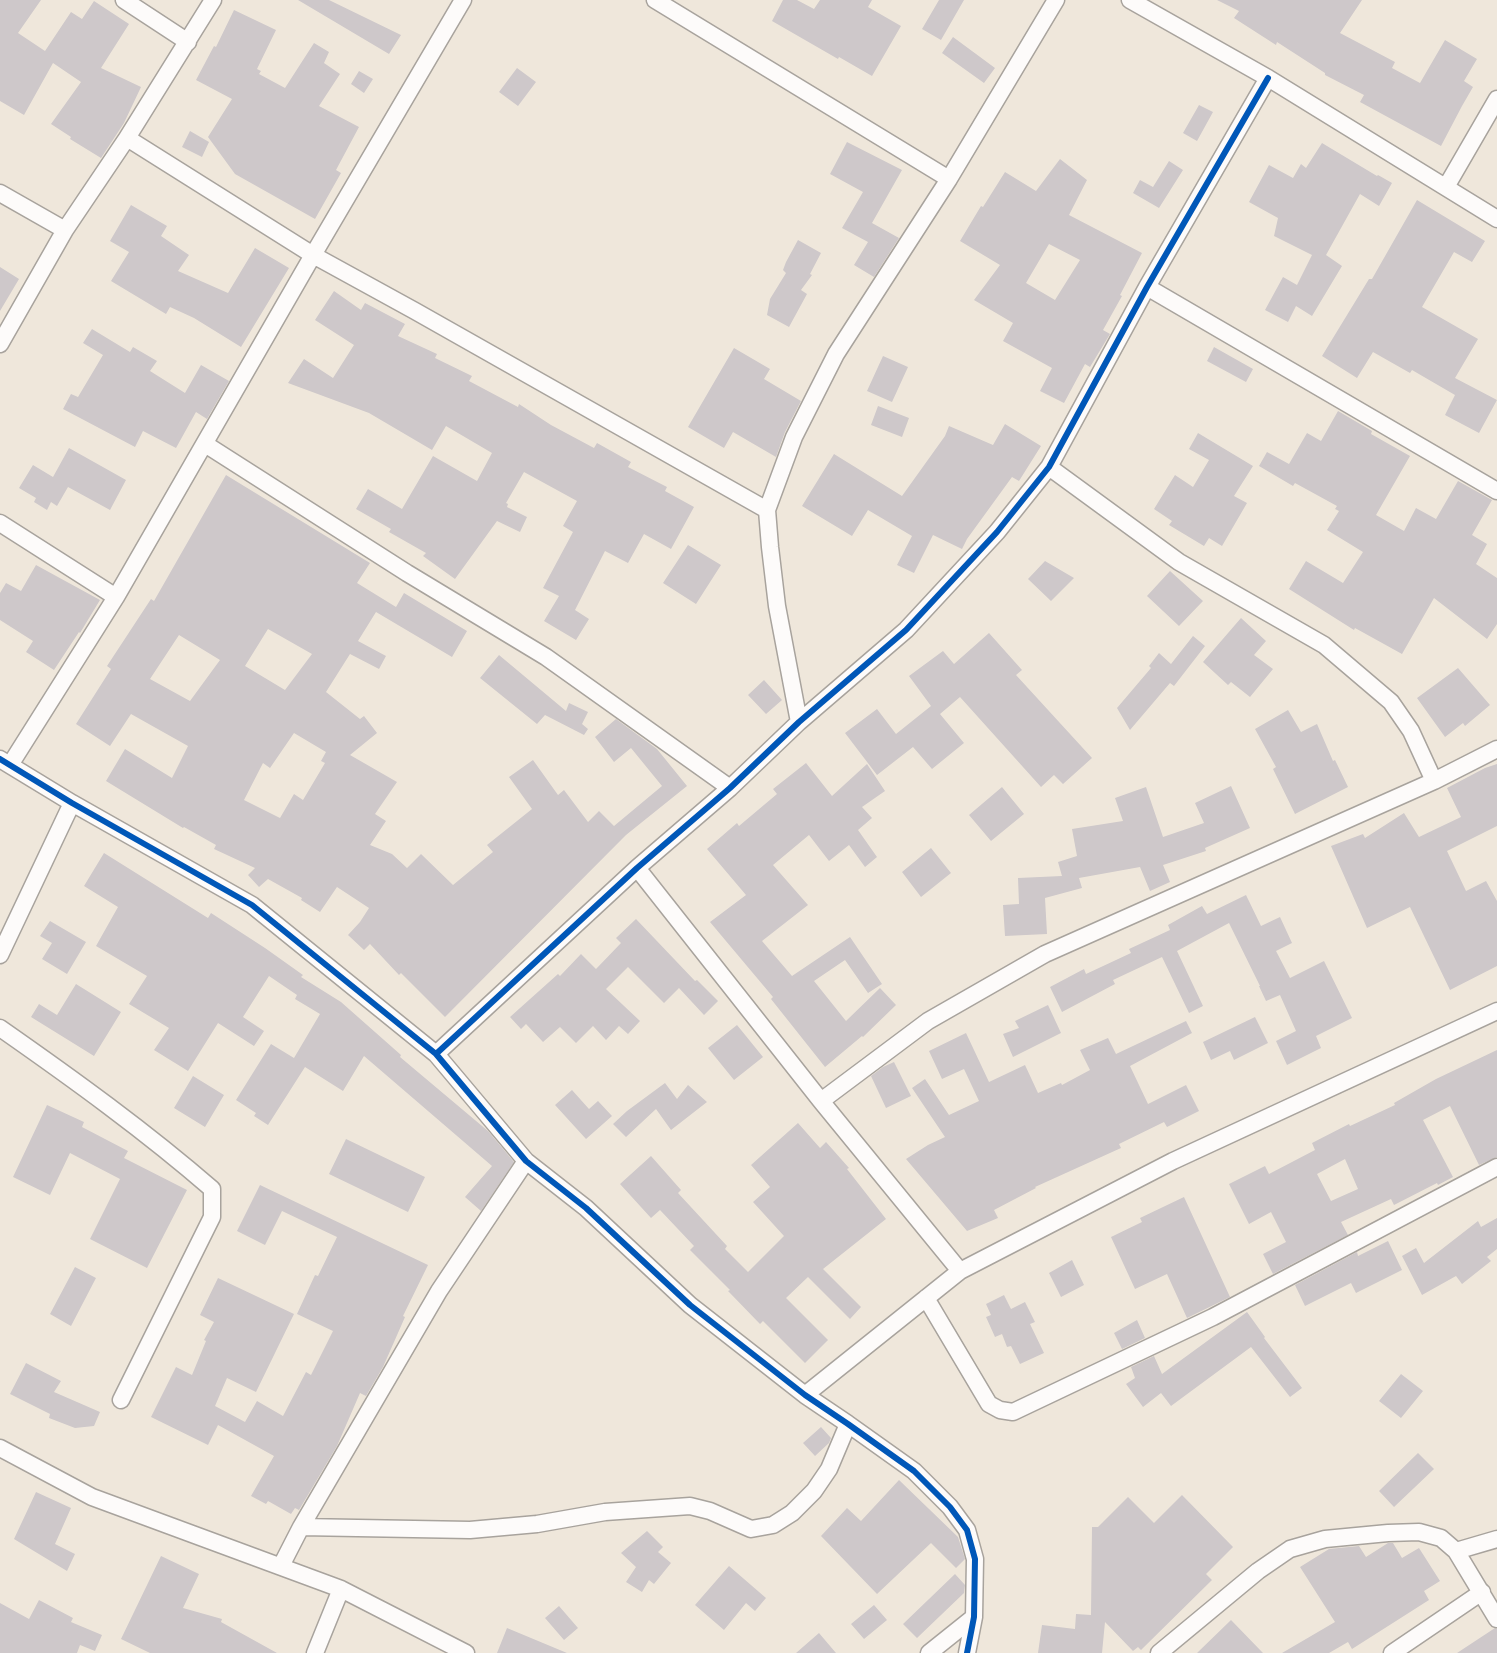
<!DOCTYPE html>
<style>
body{margin:0}
canvas{display:block;background:#efe7db}
</style>
<canvas width="1497" height="1653"></canvas>
<script>
const ctx = document.querySelector('canvas').getContext('2d');
ctx.lineJoin = 'round';
function fillPath(path, color) {
  ctx.fillStyle = color;
  ctx.fill(path, 'evenodd');
}
function stroke(path, color, width, dash) {
  ctx.strokeStyle = color;
  ctx.lineWidth = width;
  ctx.lineCap = dash ? 'butt' : 'round';
  ctx.setLineDash(dash || []);
  ctx.stroke(path);
}
const building = new Path2D(`
 M0 0H41L18 33 45 51 71 12 82 19 94 1 129 24 101 68 141 87 124 123 101 158 70 139 71 137 51 124 81 82 53 63 24 115 0 101Z
 M298 0H329L401 35 389 54Z
 M783 0H797L814 9 820 0H872L868 7 901 26 872 76 839 57 838 59 772 21Z
 M939 0H964L941 40 922 29Z
 M1217 0H1362L1340 33 1395 62 1392 68 1420 83 1445 40 1477 59 1464 81 1473 87 1462 106 1441 146 1360 102 1364 95 1325 75V73L1277 42 1276 45 1234 18 1239 11Z
 M234 10 276 30 257 69 261 71 259 74 285 88 314 43 329 52 324 63 340 74 319 106 359 127 336 170 341 173 315 219 235 174 208 137 232 99 196 80 214 46 216 47Z
 M953 37 995 68 984 83 942 53Z
 M517 68 536 82 518 106 499 92Z
 M359 71 373 79 364 93 351 84Z
 M1199 105 1213 112 1197 141 1183 133Z
 M190 131 209 142 202 157 182 147Z
 M847 142 902 170 872 223 899 238 874 277 854 265 868 242 842 228 863 192 830 174Z
 M1322 143 1377 176 1378 175 1392 183 1379 206 1360 194 1326 255 1342 266 1312 316 1296 306 1288 322 1265 310 1283 277 1297 285 1312 255 1274 236 1278 218 1249 202 1269 165 1293 178 1301 164 1306 168Z
 M1060 159 1087 180 1069 215 1142 253 1120 295 1122 296 1103 330 1110 334 1090 367 1085 364 1064 403 1040 391 1052 368 1003 341 1013 323 974 300 1000 265 960 241 981 206 983 207 1005 172 1036 191ZM1049 244 1080 260 1055 300 1026 283Z
 M1169 161 1183 170 1159 208 1133 193 1140 180 1153 187Z
 M1417 200 1485 241 1472 262 1454 252 1422 307 1478 339 1455 378 1497 400 1479 433 1445 415 1455 395 1412 370 1410 373 1373 352 1357 378 1322 356 1369 279H1372Z
 M131 205 167 226 161 236 189 255 178 271 228 293 255 248 289 268 241 347 194 318 170 307 166 314 111 281 129 252 110 241Z
 M798 240 821 253 810 274 812 275 801 290 807 294 789 327 767 315 770 299 786 273 783 270 786 262Z
 M0 267 19 279 0 311Z
 M334 291 361 310 365 303 405 324 398 336 437 354 435 358 472 376 469 381 518 407 519 404 551 425 594 448 597 443 631 462 628 467 667 487 665 491 694 507 671 549 644 534 628 563 605 551 575 610 589 619 576 640 544 621 559 596 543 588 573 532 563 526 577 501 524 472 506 503 508 504 507 507 527 517 520 532 497 521 455 579 423 556 426 553 389 532 391 529 356 509 368 489 402 509 433 456 477 481 492 453 446 426 432 450 369 413 288 383 304 359 333 378 354 345 315 320Z
 M92 329 130 352 133 347 157 361 150 371 185 393 201 365 229 381 207 419 196 412 176 448 143 431 135 447 63 409 71 394 78 397 103 355 83 343Z
 M1214 347 1253 369 1246 382 1207 361Z
 M734 348 770 369 764 379 801 401 785 432 776 457 733 432 724 448 688 427Z
 M883 356 908 367 892 402 867 391Z
 M878 406 909 418 902 437 871 425Z
 M1338 411 1372 431 1371 434 1410 456 1376 515 1404 531 1416 508 1436 519 1458 481 1492 500 1472 535 1487 544 1476 564 1497 578V624L1487 639 1434 598 1402 654 1355 628 1354 630 1289 589 1306 561 1343 583 1363 552 1327 530 1339 511 1335 509 1337 506 1295 483 1293 486 1259 466 1267 452 1289 464 1307 433 1321 441Z
 M1005 424 1041 446 1019 481 1012 477 967 539 962 549 933 535 914 573 897 565 912 536 868 510 852 536 802 506 834 454 902 496 945 436 949 426 993 445Z
 M1198 433 1253 466 1234 496 1247 503 1222 546 1209 538 1204 546 1169 525 1172 521 1154 509 1175 475 1193 487 1209 460 1189 449Z
 M69 448 126 480 110 510 68 487 57 506 51 502 47 510 34 502 36 498 19 488 33 465 53 477Z
 M226 475 370 563 357 583 396 607 404 593 467 631 452 657 376 612 358 641 386 656 379 669 350 654 326 692 360 719 364 716 377 733 350 755 397 782 375 814 386 821 370 845 392 854 407 868 421 854 453 885 493 852 487 845 532 809 509 777 533 760 558 795 564 790 588 822 599 811 614 826 662 786 631 748 614 762 595 737 616 719 657 749 687 786 626 835 445 1017 401 973 399 975 370 944 364 950 348 935 360 922 369 908 337 887 320 912 301 900 302 898 268 879 259 887 248 875 255 868 214 849 216 845 184 827 183 828 106 781 125 749 172 778 188 746 131 714 110 746 76 724 111 669 107 666 151 599 154 601ZM268 629 312 654 285 690 245 666ZM179 635 220 660 190 701 150 679ZM294 733 326 752 321 761 325 763 303 800 294 794 280 818 244 800 263 763 270 768Z
 M688 545 721 565 696 604 663 583Z
 M1045 561 1074 578 1051 601 1028 579Z
 M36 565 100 600 80 633 79 632 54 670 26 652 33 641 0 620V593L6 583 21 591Z
 M1170 571 1203 601 1179 626 1147 596Z
 M1241 618 1266 641 1254 655 1273 669 1250 697 1231 682 1228 685 1203 662Z
 M989 633 1022 670 1016 675 1092 758 1063 784 1054 775 1041 787 960 697 940 714 964 743 932 769 913 747 877 775 845 733 877 709 896 734 931 706 909 676 943 651 954 664Z
 M1193 636 1205 646 1174 686 1170 683 1130 730 1117 708 1151 668 1149 666 1159 653 1171 664Z
 M499 655 566 711 569 703 588 712 582 724 588 729 584 735 545 715 537 724 480 678Z
 M1458 668 1490 705 1465 726 1463 723 1445 737 1417 698Z
 M764 680 782 700 766 714 748 695Z
 M1288 710 1301 732 1317 724 1333 761 1335 760 1348 787 1295 814 1273 769 1276 767 1255 729Z
 M806 763 832 796 867 764 885 791 862 807 872 818 858 830 877 857 865 867 849 845 829 861 809 835 773 865 808 905 762 941 792 976 850 937 882 984 868 993 845 960 814 981 846 1021 880 988 896 1005 863 1037 862 1036 825 1067 771 999 773 997 710 922 746 895 707 849 737 823 739 826 777 794 773 789Z
 M1497 764V826L1447 851 1466 891 1486 881 1497 901V966L1450 990 1410 907 1367 928 1331 846 1363 834 1365 838 1404 813 1419 837 1461 817 1447 788 1485 768Z
 M1231 786 1250 828 1205 848 1206 851 1163 865 1170 882 1150 891 1140 867 1079 878 1082 888 1045 898 1047 934 1005 936 1003 905 1019 904 1018 878 1062 876 1058 862 1077 856 1072 829 1123 821 1115 798 1146 787 1163 837 1204 823 1195 803Z
 M1002 787 1024 814 991 841 969 815Z
 M931 848 951 873 921 897 902 872Z
 M104 853 208 918 211 913 265 948 303 975 301 977 341 1002 401 1055 400 1057 488 1131 514 1162 481 1211 465 1197 492 1166 364 1056 343 1091 305 1067 268 1125 254 1116 256 1113 236 1100 271 1044 294 1058 320 1014 295 999 297 995 269 976 243 1017 264 1031 254 1046 218 1023 188 1071 154 1050 169 1028 129 1004 147 976 96 946 118 907 84 886Z
 M1246 895 1261 926 1280 917 1292 943 1276 951 1290 978 1324 961 1352 1018 1316 1036 1321 1048 1287 1065 1276 1041 1296 1031 1280 995 1266 1001 1259 986H1260L1229 923 1177 951 1203 1006 1189 1013 1162 957 1113 980 1115 984 1062 1012 1050 987 1084 969 1086 974 1131 953 1129 949 1170 930 1168 925 1202 906 1207 914Z
 M636 919 695 981 697 980 718 1001 704 1015 679 988 664 1003 628 967 606 989 640 1021 628 1034 619 1026 606 1040 593 1026 576 1043 560 1027 543 1042 526 1024 521 1029 510 1017 558 974 560 976 581 954 596 969 621 943 616 938Z
 M50 921 86 942 67 974 42 959 52 943 40 936Z
 M76 984 121 1012 94 1056 31 1017 39 1004 57 1015Z
 M1048 1005 1061 1033 1013 1057 1003 1034 1019 1028 1015 1021Z
 M1255 1017 1268 1043 1234 1060 1230 1051 1211 1060 1203 1042Z
 M1186 1021 1192 1033 1130 1066 1148 1104 1186 1085 1199 1111 1167 1127 1164 1122 1119 1144 1121 1148 1035 1187 1036 1188 994 1210 998 1218 967 1231 906 1159 928 1145 945 1137 912 1088 925 1079 949 1115 979 1101 964 1069 942 1079 929 1051 966 1033 989 1082 1025 1065 1038 1093 1061 1083 1062 1085 1090 1070 1080 1050 1108 1038 1116 1054Z
 M737 1025 763 1057 734 1080 708 1048Z
 M1497 1050V1157L1479 1165 1450 1106 1423 1120 1453 1177 1438 1185 1437 1183 1394 1205 1391 1199 1341 1222 1348 1235 1273 1274 1263 1254 1286 1242 1271 1212 1249 1224 1229 1184 1265 1166 1269 1174 1315 1150 1312 1143 1349 1124 1350 1126 1395 1105 1394 1103 1436 1079ZM1345 1159 1358 1189 1331 1201 1317 1174Z
 M894 1062 911 1096 886 1108 871 1076 883 1067Z
 M193 1076 224 1095 205 1127 174 1108Z
 M665 1083 677 1099 688 1085 707 1102 671 1130 656 1109 626 1137 613 1124 627 1111Z
 M572 1090 589 1109 598 1101 612 1116 586 1139 555 1105Z
 M47 1105 84 1122 82 1127 128 1151 124 1158 187 1190 147 1268 90 1239 120 1179 70 1153 50 1195 13 1177Z
 M798 1123 820 1148 826 1142 849 1168 847 1169 886 1219 823 1269 861 1307 850 1319 808 1277 786 1298 828 1340 805 1363 763 1321 760 1324 728 1291 730 1290 690 1250 694 1246 660 1210 651 1218 620 1184 651 1156 681 1190 678 1193 727 1246 725 1249 748 1272 784 1236 753 1202 770 1187 751 1165Z
 M346 1139 425 1177 408 1212 329 1174Z
 M260 1185 428 1265 403 1316 405 1317 383 1367 366 1396 360 1393 337 1446 299 1510 295 1508 291 1514 268 1501 266 1504 251 1496 274 1456 218 1425 208 1445 151 1417 176 1367 192 1375 206 1341 204 1340 214 1322 200 1315 218 1278 294 1314 256 1392 227 1378 215 1406 245 1422 257 1401 283 1416 306 1372 311 1375 333 1331 297 1314 315 1275 318 1276 337 1237 282 1211 265 1245 237 1231Z
 M1184 1197 1230 1297 1187 1318 1167 1274 1135 1289 1111 1237 1142 1222 1140 1218Z
 M1497 1218V1249L1487 1257 1491 1261 1462 1284 1456 1276 1422 1295 1402 1256 1416 1248 1424 1263 1478 1221 1481 1227Z
 M1388 1241 1402 1270 1356 1293 1351 1283 1305 1306 1295 1285 1357 1252 1358 1256Z
 M1072 1260 1084 1285 1061 1297 1049 1273Z
 M75 1267 96 1278 71 1326 50 1314Z
 M1004 1295 1011 1309 1025 1302 1035 1322 1030 1324 1044 1353 1020 1364 1011 1346 1007 1347 1002 1334 995 1337 986 1317 991 1315 986 1304Z
 M1247 1312 1265 1337 1264 1338 1302 1388 1290 1397 1251 1347 1171 1406 1161 1393 1143 1407 1126 1384 1135 1378 1131 1367 1154 1356 1162 1374Z
 M1137 1320 1145 1338 1122 1349 1114 1333Z
 M26 1363 61 1381 54 1392 100 1412 94 1426 75 1428 49 1418 50 1414 10 1394Z
 M1401 1374 1423 1391 1401 1418 1379 1401Z
 M821 1427 831 1438 829 1443 815 1456 803 1443Z
 M1418 1453 1434 1469 1394 1507 1379 1491Z
 M899 1480 958 1537 965 1559 956 1568 931 1543 877 1594 821 1536 847 1508 861 1521Z
 M36 1492 71 1508 55 1544 75 1554 67 1571 14 1539Z
 M1182 1495 1233 1547 1206 1574 1212 1580 1141 1650 1138 1647 1133 1651 1105 1622 1102 1653H1038L1042 1625 1075 1629 1076 1614 1091 1615 1092 1527H1098L1128 1497 1154 1523Z
 M647 1531 663 1547 658 1552 671 1563 654 1584 649 1580 642 1592 626 1582 636 1567 621 1553Z
 M1388 1543H1393L1402 1558 1419 1548 1440 1581 1424 1591 1429 1600 1352 1649 1348 1642 1329 1653H1282L1335 1622 1300 1567 1329 1549 1359 1546 1366 1557Z
 M161 1556 199 1574 183 1608 222 1619 221 1622 277 1653H150L121 1639Z
 M729 1566 766 1598 755 1611 746 1603 724 1630 695 1605Z
 M955 1574 965 1585 964 1593 917 1638 903 1624Z
 M39 1600 73 1618 71 1622 102 1635 95 1651 80 1645 77 1653H0V1603L29 1619Z
 M874 1605 887 1620 864 1639 851 1624Z
 M559 1606 578 1628 564 1640 545 1618Z
 M1231 1620 1263 1653H1197Z
 M507 1628 567 1653H497Z
 M1495 1628 1497 1629V1653H1457Z
 M819 1633 836 1653H796Z`);
const minor = new Path2D(`
 M124 0 188 42
 M655 0 949 179
 M1130 0 1268 78 1497 219
 M127 138 313 255 415 311 767 510
 M1446 187 1497 99
 M0 193 65 230
 M1147 287 1497 491
 M0 344 65 230 127 138 213 0
 M205 444 407 573 546 657 730 788
 M1049 467 1179 562 1324 645 1391 702 1411 731 1434 781
 M0 523 116 597
 M799 722 777 606 770 547 767 510 794 437 836 354 949 179 1056 0
 M0 759 72 803 252 905 436 1054 526 1161 586 1208 690 1305 805 1395 848 1424 914 1471 950 1507 967 1530 975 1559 974 1617 967 1653
 M10 765 116 597 313 255 463 0
 M637 868 821 1101 960 1271
 M0 955 72 803
 M0 1028C73 1079 145 1131 212 1189V1217L121 1400
 M436 1054 637 868 730 788 799 722 906 630 997 532 1049 467 1147 287 1268 78
 M821 1101 928 1021 1045 954 1434 781 1497 749
 M926 1298 989 1404 1000 1410 1013 1412 1213 1317 1497 1167
 M805 1395 960 1271 1173 1161 1497 1011
 M0 1448 92 1497 341 1589 466 1653
 M301 1527 470 1530 537 1524 605 1512 690 1506 710 1511 751 1529 773 1525 792 1513 814 1491 829 1469 848 1424
 M1456 1551 1497 1539
 M281 1566 301 1527 439 1291 526 1161
 M315 1653 341 1589
 M929 1653 974 1617
 M1159 1653 1258 1571 1290 1549 1325 1539 1388 1533 1419 1532 1441 1538 1456 1551 1497 1619
 M1392 1653 1482 1592`);
const cycleway = new Path2D(`
 M0 759 72 803 252 905 436 1054 526 1161 586 1208 690 1305 805 1395 848 1424 914 1471 950 1507 967 1530 975 1559 974 1617 967 1653
 M436 1054 637 868 730 788 799 722 906 630 997 532 1049 467 1147 287 1268 78`);
fillPath(building, '#cec8ca');
stroke(minor, '#a8a39d', 19);
stroke(minor, '#fdfbfa', 16);
stroke(cycleway, '#0057b8', 6);
</script>
